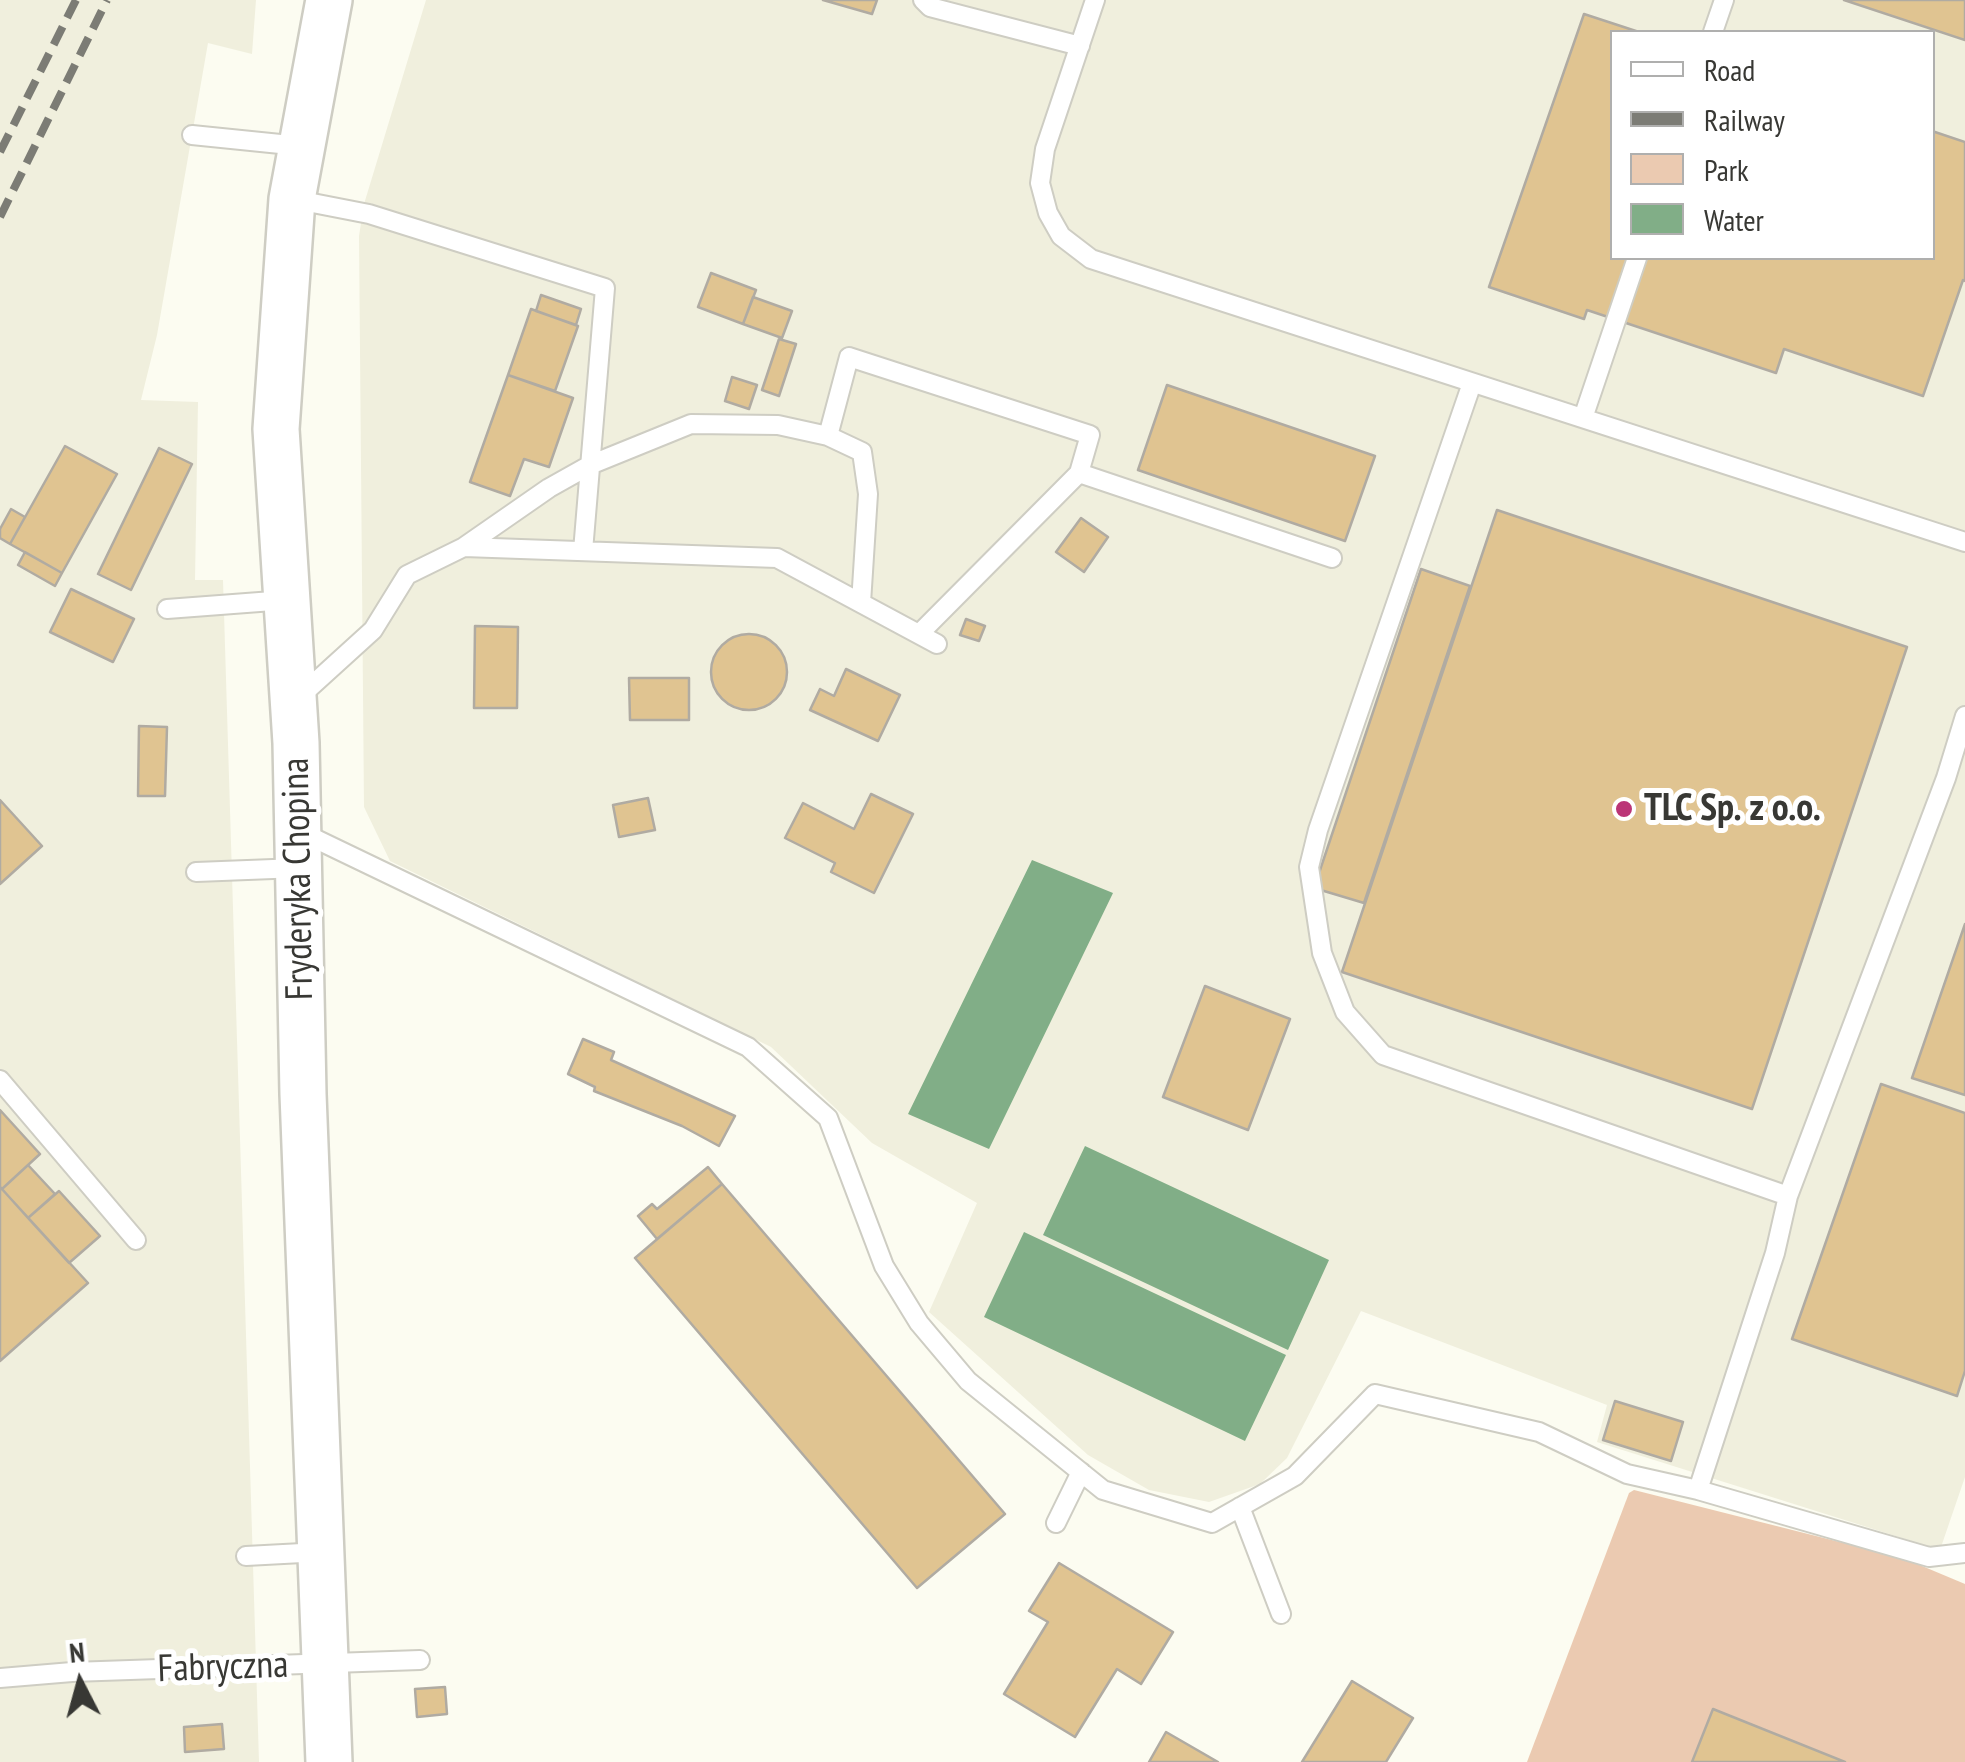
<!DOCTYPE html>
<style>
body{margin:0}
#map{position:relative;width:1965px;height:1762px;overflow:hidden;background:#fcfcf1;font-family:"PT Sans Narrow",sans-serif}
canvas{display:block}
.legend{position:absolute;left:1610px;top:30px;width:325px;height:230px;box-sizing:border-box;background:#fff;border:2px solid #afafae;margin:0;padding:12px 18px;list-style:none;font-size:30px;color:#383834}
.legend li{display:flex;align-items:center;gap:20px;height:50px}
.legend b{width:50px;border:2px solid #afafae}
.north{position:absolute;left:30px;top:1632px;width:100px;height:100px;-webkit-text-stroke:8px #fff;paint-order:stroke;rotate:354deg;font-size:28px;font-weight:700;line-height:40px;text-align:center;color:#383834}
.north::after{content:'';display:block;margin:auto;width:35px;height:45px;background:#383834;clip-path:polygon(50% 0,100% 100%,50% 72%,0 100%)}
</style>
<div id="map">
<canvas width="1965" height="1762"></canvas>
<ul class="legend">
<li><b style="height:12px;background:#fff"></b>Road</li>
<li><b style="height:12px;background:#7c7c75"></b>Railway</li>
<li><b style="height:28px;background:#ebcab1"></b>Park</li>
<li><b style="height:28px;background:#81ae87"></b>Water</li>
</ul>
<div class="north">N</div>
</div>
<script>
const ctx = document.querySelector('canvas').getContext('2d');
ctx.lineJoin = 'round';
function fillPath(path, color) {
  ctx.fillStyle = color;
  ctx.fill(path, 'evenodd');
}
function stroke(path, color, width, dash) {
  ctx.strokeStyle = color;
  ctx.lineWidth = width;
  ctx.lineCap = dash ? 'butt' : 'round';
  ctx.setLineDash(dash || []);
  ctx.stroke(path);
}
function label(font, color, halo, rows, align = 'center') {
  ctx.font = font + ' "PT Sans Narrow",sans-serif';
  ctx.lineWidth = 10;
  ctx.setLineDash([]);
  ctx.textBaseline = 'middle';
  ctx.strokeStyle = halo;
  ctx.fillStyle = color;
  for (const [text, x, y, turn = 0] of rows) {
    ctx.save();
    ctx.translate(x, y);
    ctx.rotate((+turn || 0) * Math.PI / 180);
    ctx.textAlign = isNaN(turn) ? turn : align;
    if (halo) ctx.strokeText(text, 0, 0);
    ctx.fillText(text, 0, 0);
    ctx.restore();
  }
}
const built = new Path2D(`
 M0 0H256L252 54 208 43 157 335 141 400 198 402 195 580H223L259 1762H0Z
 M426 0H1965V1477L1940 1550 1597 1442 1607 1405 1361 1311 1287 1458 1260 1484 1209 1502 1149 1490 1088 1455 929 1312 977 1203 872 1143 771 1047 390 861 364 807 359 236 364 204ZM1612 32H1932V258H1612Z`);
const green = new Path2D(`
 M1634 1490 1903 1558 1965 1584V1762H1527L1629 1493Z`);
const water = new Path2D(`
 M1032 860 1113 893 989 1149 908 1114Z
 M1085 1146 1329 1260 1288 1350 1043 1235Z
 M1024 1232 1286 1355 1245 1441 984 1317Z`);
const building = new Path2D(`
 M823 0H877L872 14Z
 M1844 0H1965V40Z
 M1584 14 1639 32H1612V258H1932V131L1965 142V281L1963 280 1923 396 1784 349 1776 373 1587 310 1584 319 1489 287Z
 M711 273 756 290 743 324 698 307Z
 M541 295 581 309 576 325 536 311Z
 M753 297 792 311 782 338 743 324Z
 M531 309 578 326 555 391 508 375Z
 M779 339 796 344 779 396 762 390Z
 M508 375 573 398 549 467 524 459 510 496 470 482Z
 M732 377 757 385 749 409 725 401Z
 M1167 385 1375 456 1345 541 1138 470Z
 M65 446 117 474 62 573 10 544Z
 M159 448 192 464 131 590 98 574Z
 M11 509 25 517 10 544 0 538V529Z
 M1497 510 1907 647 1752 1109 1342 972Z
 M1081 518 1108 537 1084 572 1056 552Z
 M25 552 62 573 55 586 18 565Z
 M1421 569 1470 586 1364 903 1314 888Z
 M71 589 134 619 113 662 50 632Z
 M966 619 985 626 979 641 960 635Z
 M475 626 518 627 517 708H474Z
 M711 672a38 38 0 1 1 76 0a38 38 0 1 1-76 0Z
 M846 669 900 695 878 741 810 710 820 689 834 696Z
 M629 678H689V720H630Z
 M139 726 167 727 165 796H138Z
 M871 794 913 814 874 893 831 872 835 863 785 838 803 803 854 829Z
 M648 798 655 830 619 837 613 805Z
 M0 800 42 846 0 884Z
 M1965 924V1095L1912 1078Z
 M1205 986 1290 1019 1248 1130 1163 1097Z
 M583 1039 614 1052 611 1060 735 1116 719 1146 682 1126 594 1091 595 1087 568 1074Z
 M1881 1084 1965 1113V1371L1957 1396 1792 1339Z
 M0 1110 40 1154 2 1189 0 1187Z
 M28 1165 55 1194 28 1218 2 1189Z
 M708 1167 722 1184 657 1239 638 1216 652 1204 657 1209Z
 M722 1184 1005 1514 917 1588 635 1258Z
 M0 1187 88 1283 0 1361Z
 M59 1191 100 1236 69 1263 28 1218Z
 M1615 1401 1683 1422 1671 1461 1603 1440Z
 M1059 1563 1173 1632 1141 1684 1117 1669 1075 1737 1004 1694 1048 1622 1029 1611Z
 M1352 1681 1413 1718 1386 1762H1302Z
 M445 1687 447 1714 417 1717 415 1689Z
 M1713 1709 1845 1762H1692Z
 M222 1724 224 1749 185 1752 184 1727Z
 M1166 1732 1218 1762H1149Z`);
const lane = new Path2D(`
 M923 0 930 7 1080 46
 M1095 0 1045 149 1040 183 1048 213 1061 236 1091 259C1382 356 1674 448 1965 542
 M1713 32 1724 0
 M192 135 300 146
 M292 199 369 214 605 288 583 551
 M1471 386 1318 830 1309 867 1322 953 1345 1012 1383 1055 1788 1196
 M1583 418 1637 258
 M828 436 849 357 1090 435 1079 473
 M464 547 549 488 590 465 691 424 778 425 828 436 862 452 868 494 861 603
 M167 609 286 600
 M919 634 1079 473 1332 558
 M297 699 373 630 407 575 464 547 777 558 937 644
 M299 831 748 1047 828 1118 884 1266 919 1323 968 1381 1103 1490 1212 1523 1295 1476 1375 1394 1539 1432 1627 1474 1698 1490 1929 1557 1965 1553
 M196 872 299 868
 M0 1080 136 1240
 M1698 1490 1775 1253 1788 1196 1946 778 1965 716
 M1240 1507 1281 1614
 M1056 1523 1081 1472
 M246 1556 321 1552
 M0 1678 72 1672 420 1660`);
const secondary = new Path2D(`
 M329 0 292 199 276 429 296 743 303 1094 329 1762`);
const rail = new Path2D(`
 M0 152 76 0
 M0 217 107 0`);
const markers = [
 [1624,809,10,"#bb3577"]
];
const poiNames = [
 ["TLC Sp. z o.o.",1644,809]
];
const streetNames = [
 ["Fryderyka Chopina",299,879,-91],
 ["Fabryczna",223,1668,-2]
];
fillPath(built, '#f0efdd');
fillPath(green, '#ebcab1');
fillPath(water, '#81ae87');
fillPath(building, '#e0c491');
stroke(building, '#b0aba2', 2.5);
stroke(lane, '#cecdc3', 22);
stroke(secondary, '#cecdc3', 50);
stroke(lane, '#fff', 18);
stroke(secondary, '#fff', 45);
stroke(rail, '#7c7c75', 8, [20, 10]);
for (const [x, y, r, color] of markers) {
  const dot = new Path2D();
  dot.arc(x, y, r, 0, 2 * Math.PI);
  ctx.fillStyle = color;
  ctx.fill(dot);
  stroke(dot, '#fff', 4);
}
label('bold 38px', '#383834', '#fff', poiNames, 'left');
label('38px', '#383834', '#fff', streetNames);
</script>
